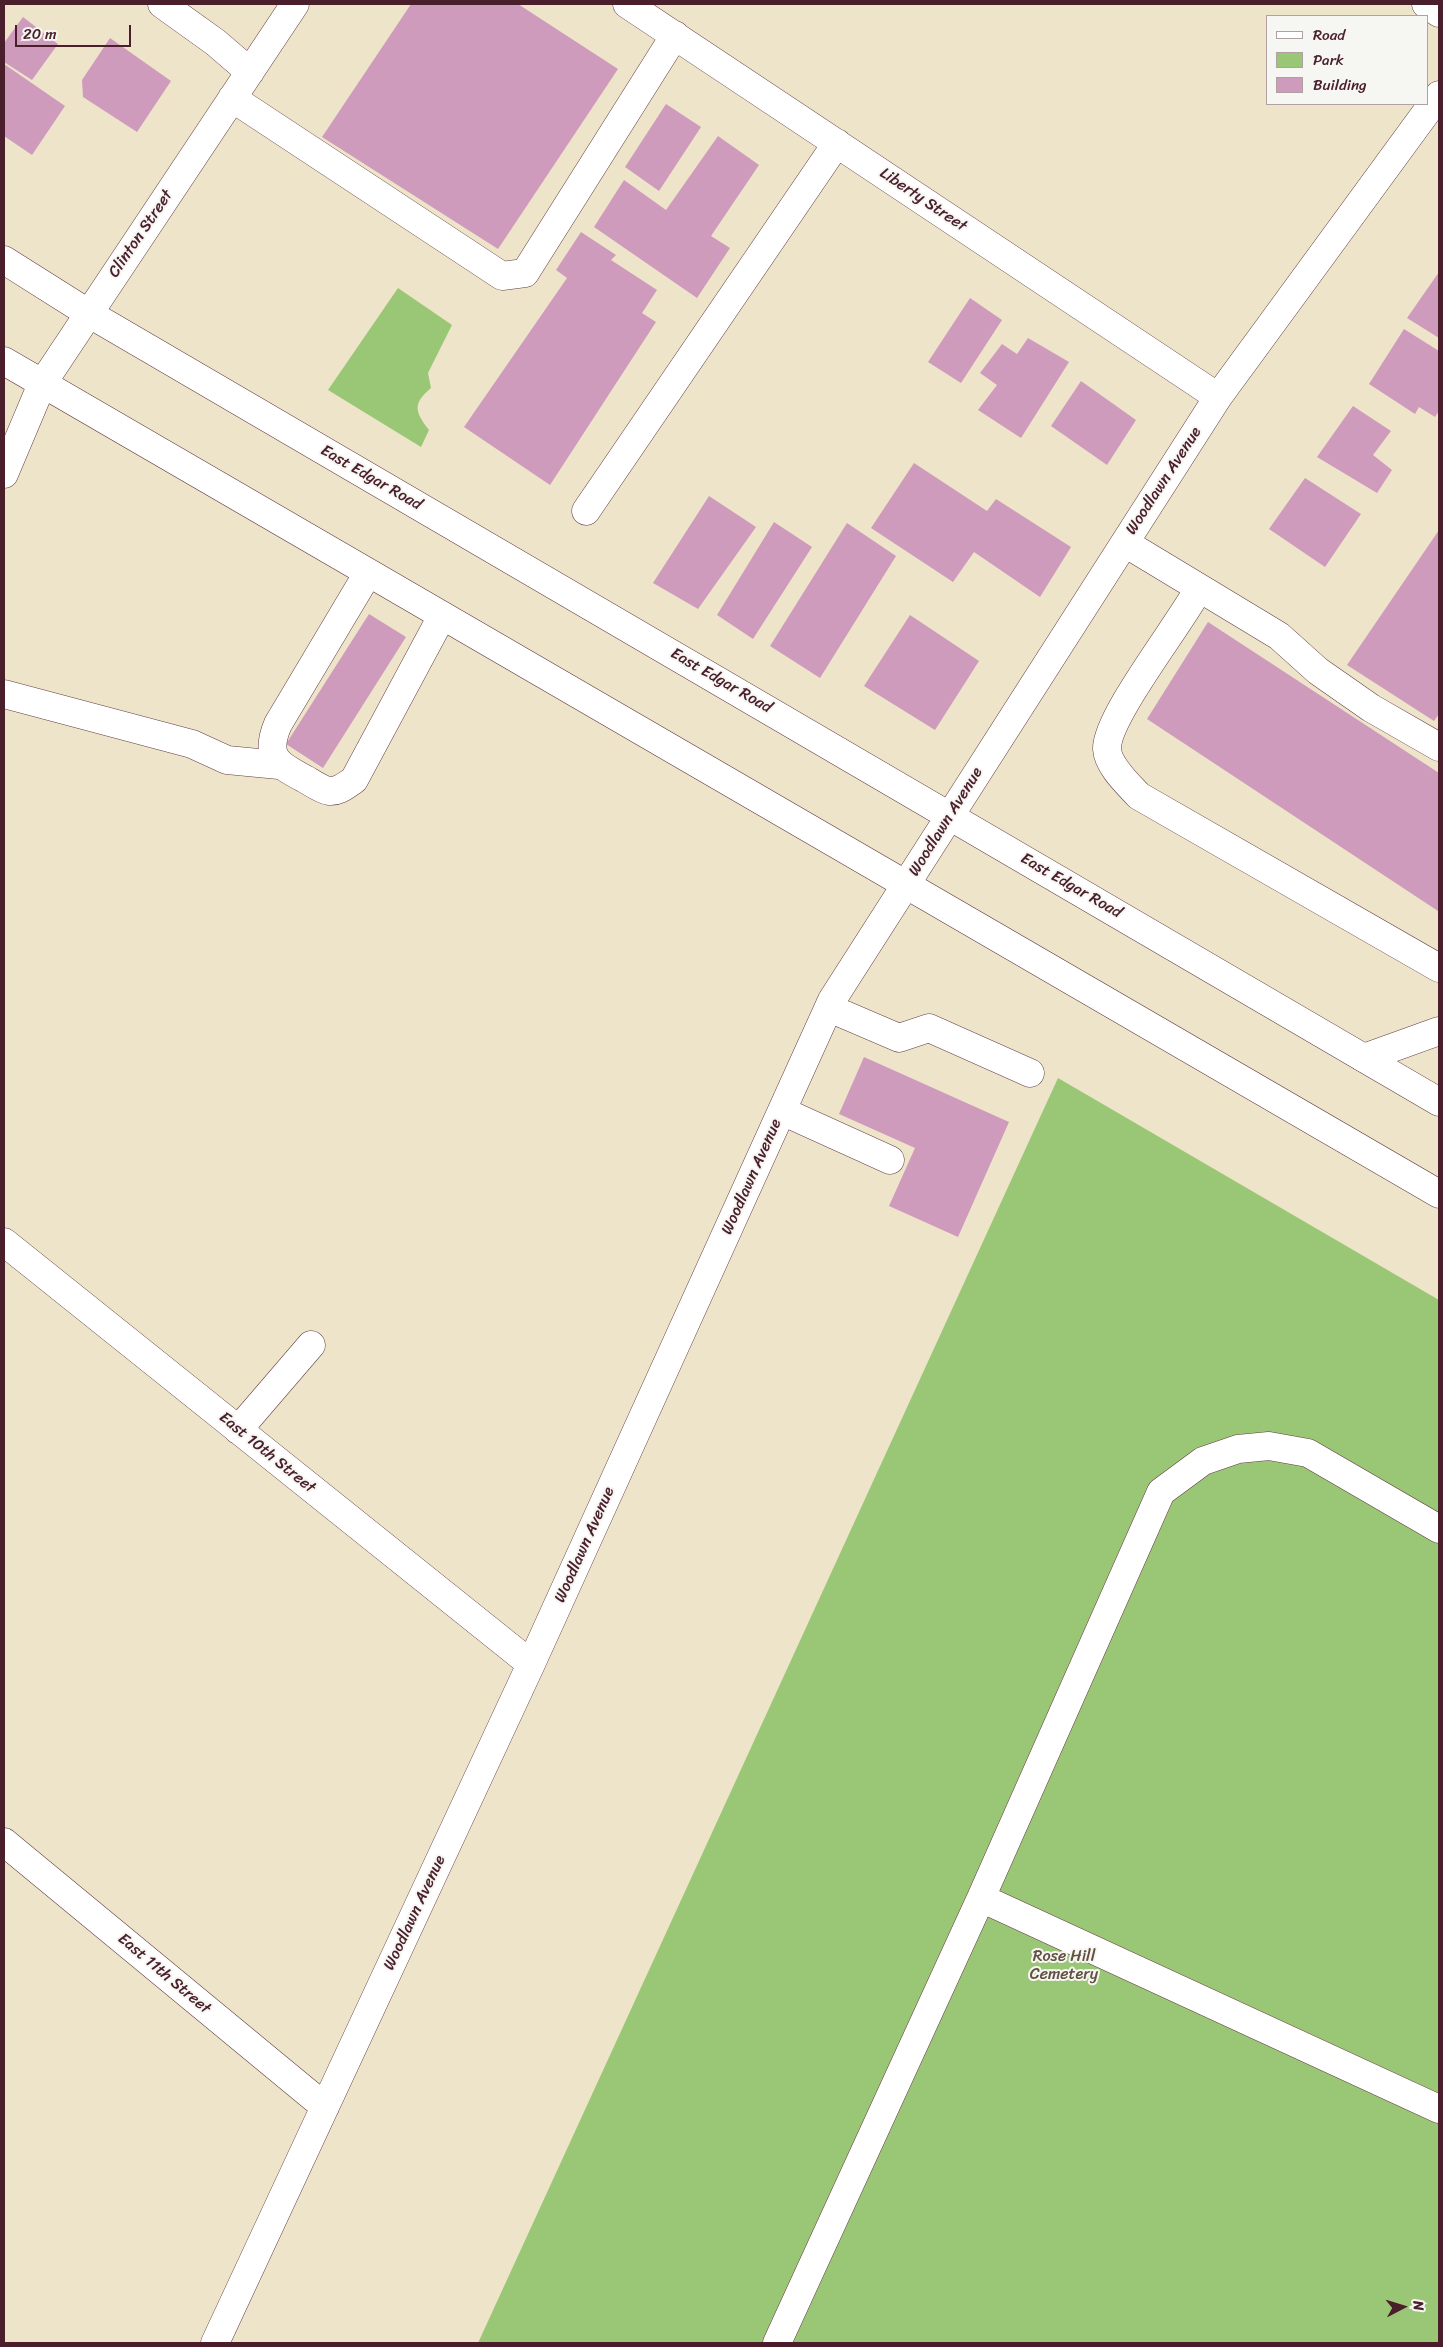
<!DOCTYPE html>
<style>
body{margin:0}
#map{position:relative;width:1443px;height:2347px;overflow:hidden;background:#eee4c9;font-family:Sriracha,sans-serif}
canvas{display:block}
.frame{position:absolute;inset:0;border:5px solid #4a1f2b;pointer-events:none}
.legend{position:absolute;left:1266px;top:15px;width:162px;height:90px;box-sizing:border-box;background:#f6f6f2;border:1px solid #b1a0a2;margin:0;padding:6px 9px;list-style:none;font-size:15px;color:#4a1f2b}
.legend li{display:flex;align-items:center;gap:10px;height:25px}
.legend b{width:25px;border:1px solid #b1a0a2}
.north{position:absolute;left:1378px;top:2282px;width:50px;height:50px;-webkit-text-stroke:4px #f6f6f2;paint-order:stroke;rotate:85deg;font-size:14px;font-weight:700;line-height:20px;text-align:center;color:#4a1f2b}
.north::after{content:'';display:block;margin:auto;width:18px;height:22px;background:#4a1f2b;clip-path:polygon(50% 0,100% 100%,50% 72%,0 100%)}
.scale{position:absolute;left:15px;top:25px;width:116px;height:22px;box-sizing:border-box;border:2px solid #4a1f2b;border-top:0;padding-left:6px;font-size:15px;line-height:18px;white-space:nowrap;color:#4a1f2b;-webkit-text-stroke:4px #f6f6f2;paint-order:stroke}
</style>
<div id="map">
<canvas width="1443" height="2347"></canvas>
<div class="frame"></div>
<ul class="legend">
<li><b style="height:6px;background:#fff"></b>Road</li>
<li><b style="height:14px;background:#9ac775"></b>Park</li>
<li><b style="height:14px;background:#cf9bbd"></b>Building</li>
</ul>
<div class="north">N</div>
<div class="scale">20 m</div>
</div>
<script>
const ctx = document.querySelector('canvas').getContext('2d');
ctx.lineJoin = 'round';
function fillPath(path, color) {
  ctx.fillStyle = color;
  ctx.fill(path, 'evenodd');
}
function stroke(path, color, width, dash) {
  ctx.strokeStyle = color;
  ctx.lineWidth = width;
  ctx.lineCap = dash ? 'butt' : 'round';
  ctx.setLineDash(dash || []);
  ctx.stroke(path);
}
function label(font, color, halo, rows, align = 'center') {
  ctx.font = font + ' Sriracha,sans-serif';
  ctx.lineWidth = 4;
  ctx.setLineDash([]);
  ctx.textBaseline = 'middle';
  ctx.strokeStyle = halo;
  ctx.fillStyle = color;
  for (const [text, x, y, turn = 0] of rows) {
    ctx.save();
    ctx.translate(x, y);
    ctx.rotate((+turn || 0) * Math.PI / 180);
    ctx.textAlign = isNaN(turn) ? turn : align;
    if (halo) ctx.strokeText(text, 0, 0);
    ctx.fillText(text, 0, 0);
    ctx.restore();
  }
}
const green = new Path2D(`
 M398 288 452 325 428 373 431 388C412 404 415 412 429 430L421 447 328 390Z
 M1058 1078 1439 1300V2343H478Z`);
const building = new Path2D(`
 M411 4H518L618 69 498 249 322 137Z
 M23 17 58 44 32 80 4 62V43Z
 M110 38 171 81 137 132 83 97 82 80Z
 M4 64 65 106 32 155 4 136Z
 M666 104 701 127 659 191 625 167Z
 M718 136 759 165 711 236 730 248 697 298 594 227 624 180 666 210Z
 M581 232 616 255 611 260 657 290 642 313 656 322 550 485 464 427 567 278 556 270Z
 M1439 272V338L1407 318Z
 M970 298 1002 320 961 383 928 362Z
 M1404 329 1439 351V411L1435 417 1419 407 1415 414 1369 384Z
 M1028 338 1069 362 1021 438 978 410 997 385 980 373 1002 344 1017 354Z
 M1081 381 1136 420 1107 465 1051 426Z
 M1353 406 1391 431 1373 455 1392 470 1377 493 1317 457Z
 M914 463 987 511 996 499 1071 547 1040 597 974 552 953 582 871 528Z
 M1305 478 1361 514 1325 567 1269 529Z
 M709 496 756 527 698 609 653 583Z
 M774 522 812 547 753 639 717 615Z
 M847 523 896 556 820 678 770 646Z
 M1439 530V714L1434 721 1347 665Z
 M369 614 406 637 323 768 286 744Z
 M910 615 979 661 935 730 864 686Z
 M1208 622 1439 773 1438 911 1147 719Z
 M864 1057 1009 1122 958 1237 889 1206 915 1148 839 1114Z`);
const minor = new Path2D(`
 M162 4 215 42 250 72
 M627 4 1218 397
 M1426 4 1439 13
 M232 98 502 276 525 273 675 35
 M4 474 42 384 295 4
 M586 511 837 143
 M1125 543 1279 636 1318 671 1371 708 1439 747
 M368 573 278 724C264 757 277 764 305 779 312 783 322 790 329 791 339 792 346 785 354 780L442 616
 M1199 588C1181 623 1106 717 1107 749 1108 766 1128 784 1139 796L1439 968
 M4 694 192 744 227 760 279 765
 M829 1008 899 1038 929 1028 1030 1073
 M1364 1058 1439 1031
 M782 1111 890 1160
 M4 1242 531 1664
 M238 1430 311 1345
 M4 1842 325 2107
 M981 1898 1439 2109
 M215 2343 531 1664 832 1000 1218 397 1439 95
 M777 2343 981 1898 1161 1492 1203 1461 1238 1449 1269 1446 1308 1453 1439 1529`);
const highway = new Path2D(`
 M4 260 88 313 1439 1102
 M4 361 1439 1194`);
const streetNames = [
 ["Liberty Street",923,200,34],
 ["Clinton Street",141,234,-56],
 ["East Edgar Road",371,478,30],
 ["Woodlawn Avenue",1164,481,-57],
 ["East Edgar Road",721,681,30],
 ["Woodlawn Avenue",946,822,-58],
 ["East Edgar Road",1071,886,30],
 ["Woodlawn Avenue",752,1177,-66],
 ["East 10th Street",267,1453,39],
 ["Woodlawn Avenue",585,1545,-66],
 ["Woodlawn Avenue",415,1913,-65],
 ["East 11th Street",164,1974,40]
];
const parkNames = [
 ["Rose Hill",1064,1957],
 ["Cemetery",1064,1975]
];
fillPath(green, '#9ac775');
fillPath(building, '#cf9bbd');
stroke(minor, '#633d43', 29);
stroke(highway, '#633d43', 29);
stroke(minor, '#fff', 28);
stroke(highway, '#fff', 28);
label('16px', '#4a1f2b', '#f6f6f2', streetNames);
label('16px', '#625141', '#f6f6f2', parkNames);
</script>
